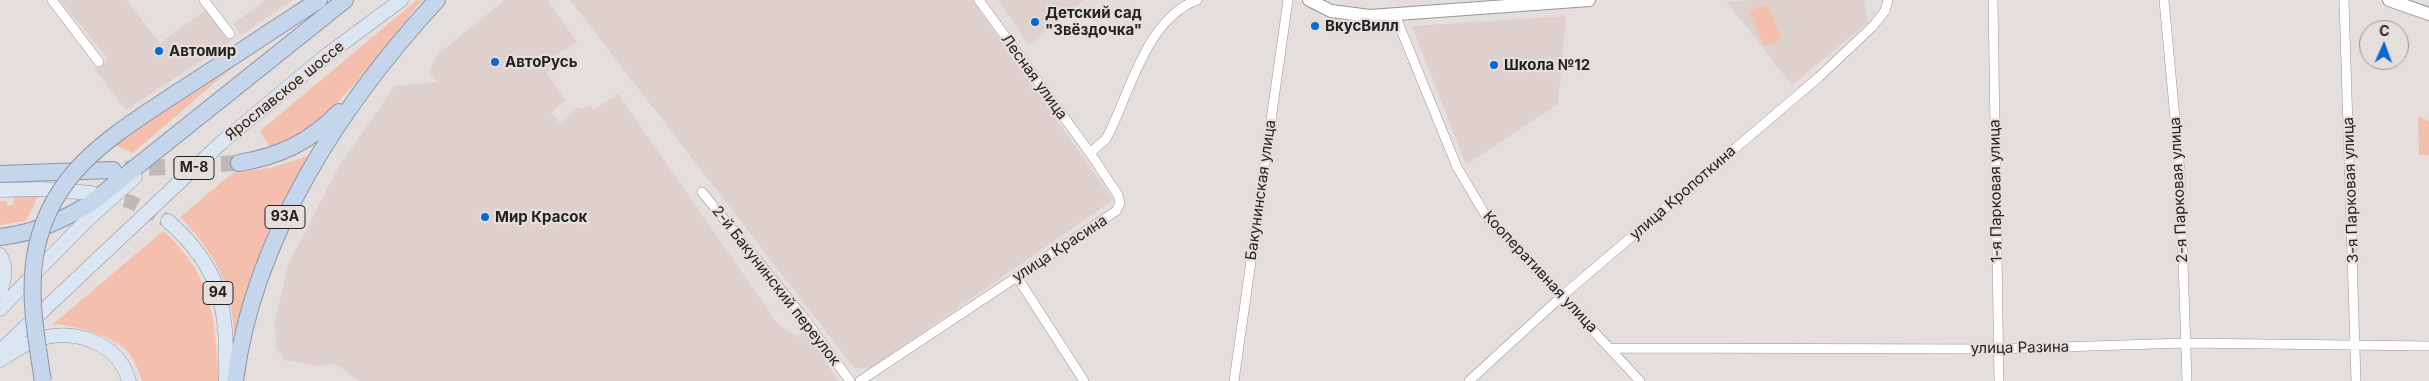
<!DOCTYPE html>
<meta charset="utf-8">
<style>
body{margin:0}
#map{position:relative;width:2429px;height:381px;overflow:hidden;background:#e4dedc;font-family:Inter,sans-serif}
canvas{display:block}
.north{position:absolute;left:2359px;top:20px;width:50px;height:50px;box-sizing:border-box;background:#e4dedc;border:1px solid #989392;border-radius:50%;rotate:2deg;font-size:14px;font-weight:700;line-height:20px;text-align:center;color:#252222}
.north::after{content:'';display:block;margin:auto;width:18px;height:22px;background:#0a68d1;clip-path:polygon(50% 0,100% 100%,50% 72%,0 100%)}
</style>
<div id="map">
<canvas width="2429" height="381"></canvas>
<div class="north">С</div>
</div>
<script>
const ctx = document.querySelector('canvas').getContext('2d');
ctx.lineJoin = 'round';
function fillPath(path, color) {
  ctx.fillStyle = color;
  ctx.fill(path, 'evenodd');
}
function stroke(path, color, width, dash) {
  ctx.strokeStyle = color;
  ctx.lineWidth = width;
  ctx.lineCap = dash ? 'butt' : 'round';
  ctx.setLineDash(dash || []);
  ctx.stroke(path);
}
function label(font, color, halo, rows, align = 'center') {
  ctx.font = font + ' Inter,sans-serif';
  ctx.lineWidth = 4.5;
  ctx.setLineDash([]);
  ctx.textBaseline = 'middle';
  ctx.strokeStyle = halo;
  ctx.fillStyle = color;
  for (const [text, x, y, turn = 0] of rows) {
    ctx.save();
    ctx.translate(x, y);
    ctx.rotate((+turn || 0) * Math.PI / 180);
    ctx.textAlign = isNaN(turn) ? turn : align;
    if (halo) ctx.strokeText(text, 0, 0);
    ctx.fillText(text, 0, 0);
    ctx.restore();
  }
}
const built = new Path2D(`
 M60 0H126L160 43 206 10 231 41 126 110 94 69 108 59Z
 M265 0H293L241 35 233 24Z
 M505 0H547L577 42 555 56 547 74 566 100 551 113 560 123 576 107 582 109 590 105 594 109 618 94 778 324 797 337 807 330 838 381H359L335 363 318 366 285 360 276 349 275 321 288 265 339 166 395 86 438 82 429 72 437 55Z
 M570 0H972L1113 200 871 368H854Z
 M998 0H1084L1029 45Z
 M1754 0H1864L1868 22 1792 85 1727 2Z
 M1566 16 1558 104 1466 165 1412 26Z`);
const green = new Path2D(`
 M417 0H422C389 40 342 108 299 135 290 140 279 143 270 147L260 131Z
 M1767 4 1782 39 1764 46 1749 12Z
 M270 35 133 153 110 143Z
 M2418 116 2429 121V155H2419Z
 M316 153 235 340C232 287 217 255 180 217L234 172 271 168Z
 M38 196 26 221 0 225V201H6L7 205H13L14 197Z
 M163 231C213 274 215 320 219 381H142C138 370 135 359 126 350 109 335 75 325 53 324Z`);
const primaryTunnel = new Path2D(`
 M104 195 131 202 168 221`);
const highwayTunnel = new Path2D(`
 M125 169 239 163`);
const street = new Path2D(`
 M52 0 99 62
 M204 0 230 34
 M979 0 1090 153
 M1993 0 1999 381
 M2164 0 2180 172 2187 381
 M2344 0 2356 381
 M1395 15 1457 167 1486 216 1640 381
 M702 192 804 318 850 381
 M1017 277 1084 381
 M1611 348 1998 349 2185 343 2429 346
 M860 381 1116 211 1120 203 1118 195 1090 153 1106 139 1112 127C1132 84 1149 18 1197 0
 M1234 381 1288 0
 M1469 381 1562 296 1819 77 1873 26 1885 11 1888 0`);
const secondary = new Path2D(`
 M1309 0 1331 11 1370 16 1589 0
 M2389 0 2429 14`);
const primary = new Path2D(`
 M0 190 40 189 92 193
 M168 221C224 270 227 310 226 381
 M0 255C7 267 5 279 0 291
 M0 309 84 223 135 177
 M0 351 221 143 327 55 401 0
 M0 360C13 352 27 342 42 338 78 329 119 344 129 381`);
const highway = new Path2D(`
 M273 30 319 0
 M239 163C280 156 310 142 339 112
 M0 174 113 170
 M0 237C35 233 61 221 91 203L345 0
 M235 381C253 238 341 104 437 0`);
const highwayBridge = new Path2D(`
 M43 381C36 337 27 290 37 246 54 170 112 136 172 96 206 74 240 52 273 30`);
const markers = [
 [1035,22,5,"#0a68d1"],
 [1315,26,5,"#0a68d1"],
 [159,51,5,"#0a68d1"],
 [495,62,5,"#0a68d1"],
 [1494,65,5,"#0a68d1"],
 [485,217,5,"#0a68d1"]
];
const shields = [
 [194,168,40],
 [285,217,40],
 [218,293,30]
];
const shieldNames = [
 ["М-8",194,168],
 ["93A",285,217],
 ["94",218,293]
];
const poiNames = [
 ["Детский сад",1045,13],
 ["\"Звёздочка\"",1045,30],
 ["ВкусВилл",1325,26],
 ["Автомир",169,51],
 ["АвтоРусь",505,62],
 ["Школа №12",1504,65],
 ["Мир Красок",495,217]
];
const streetNames = [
 ["Лесная улица",1034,77,54],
 ["Ярославское шоссе",285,91,-39],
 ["Бакунинская улица",1261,190,-82],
 ["2-я Парковая улица",2179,190,-93],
 ["3-я Парковая улица",2351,190,-92],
 ["1-я Парковая улица",1996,191,-91],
 ["улица Кропоткина",1683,193,-41],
 ["улица Красина",1060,249,-33],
 ["Кооперативная улица",1540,272,47],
 ["2-й Бакунинский переулок",776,286,52],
 ["улица Разина",2020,348,-1]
];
fillPath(built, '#ded0cc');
fillPath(green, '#f5bfae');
stroke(primaryTunnel, '#beb8b7', 14, [14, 7]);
stroke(highwayTunnel, '#beb8b7', 16, [16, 8]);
stroke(street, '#9b9593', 10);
stroke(secondary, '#9b9593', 14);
stroke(primary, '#8d96a5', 15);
stroke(highway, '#8d96a5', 18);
stroke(street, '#fff', 9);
stroke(secondary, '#fff', 12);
stroke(primary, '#dce6f3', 14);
stroke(highway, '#c5d5eb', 16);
stroke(highwayBridge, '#8d96a5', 18, []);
stroke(highwayBridge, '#c5d5eb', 16);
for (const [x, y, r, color] of markers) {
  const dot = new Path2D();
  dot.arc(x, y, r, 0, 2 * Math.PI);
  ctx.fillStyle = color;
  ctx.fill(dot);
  stroke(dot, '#e4dedc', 2);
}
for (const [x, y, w] of shields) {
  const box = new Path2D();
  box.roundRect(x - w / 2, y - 11.5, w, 23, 4);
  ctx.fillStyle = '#e4dedc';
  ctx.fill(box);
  stroke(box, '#252222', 1);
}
label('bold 14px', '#252222', null, shieldNames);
label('bold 15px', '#252222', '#e4dedc', poiNames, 'left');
label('15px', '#252222', '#e4dedc', streetNames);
</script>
